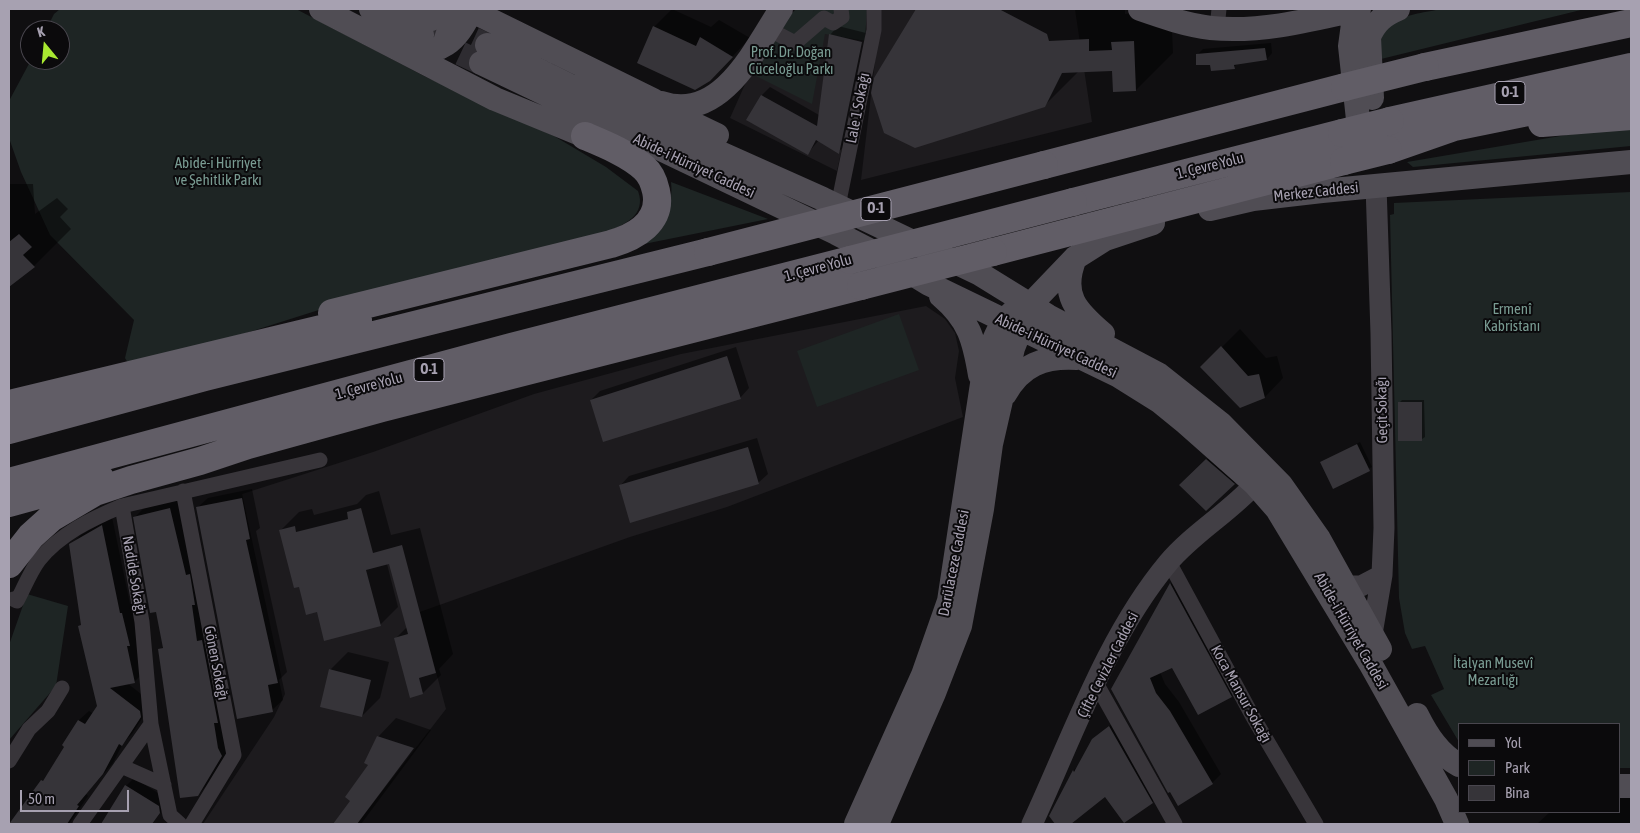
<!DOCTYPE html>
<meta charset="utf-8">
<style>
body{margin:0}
#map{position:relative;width:1640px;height:833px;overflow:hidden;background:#100f11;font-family:"Asap Condensed",sans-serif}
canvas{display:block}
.frame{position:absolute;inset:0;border:10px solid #a7a1b1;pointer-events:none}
.legend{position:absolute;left:1458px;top:723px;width:162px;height:90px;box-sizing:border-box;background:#0b0a0c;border:1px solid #49464e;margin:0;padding:6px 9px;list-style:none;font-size:15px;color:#a7a1b1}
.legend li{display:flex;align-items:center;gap:10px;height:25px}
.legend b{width:25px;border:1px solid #49464e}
.north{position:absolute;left:20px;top:20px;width:50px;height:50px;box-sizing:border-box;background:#0b0a0c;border:1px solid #49464e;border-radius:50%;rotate:343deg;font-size:14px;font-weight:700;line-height:20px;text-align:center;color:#a7a1b1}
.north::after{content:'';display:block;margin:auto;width:18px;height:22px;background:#a8e731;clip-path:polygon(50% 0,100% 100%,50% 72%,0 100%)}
.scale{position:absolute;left:20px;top:790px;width:109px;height:22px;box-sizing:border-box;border:2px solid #a7a1b1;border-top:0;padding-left:6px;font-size:15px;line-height:18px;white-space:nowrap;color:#a7a1b1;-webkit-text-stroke:4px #0b0a0c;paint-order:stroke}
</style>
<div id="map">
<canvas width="1640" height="833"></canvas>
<div class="frame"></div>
<ul class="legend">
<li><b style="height:6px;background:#504d54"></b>Yol</li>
<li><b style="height:14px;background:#1e2524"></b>Park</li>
<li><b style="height:14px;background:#363439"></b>Bina</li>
</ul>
<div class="north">K</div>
<div class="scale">50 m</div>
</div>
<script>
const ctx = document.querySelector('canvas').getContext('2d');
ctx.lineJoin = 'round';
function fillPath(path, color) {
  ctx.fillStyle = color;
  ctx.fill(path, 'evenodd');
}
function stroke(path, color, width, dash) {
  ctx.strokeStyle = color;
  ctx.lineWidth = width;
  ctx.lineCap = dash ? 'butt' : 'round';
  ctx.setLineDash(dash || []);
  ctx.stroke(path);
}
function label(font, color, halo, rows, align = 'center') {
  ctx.font = font + ' "Asap Condensed",sans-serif';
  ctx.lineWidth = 4;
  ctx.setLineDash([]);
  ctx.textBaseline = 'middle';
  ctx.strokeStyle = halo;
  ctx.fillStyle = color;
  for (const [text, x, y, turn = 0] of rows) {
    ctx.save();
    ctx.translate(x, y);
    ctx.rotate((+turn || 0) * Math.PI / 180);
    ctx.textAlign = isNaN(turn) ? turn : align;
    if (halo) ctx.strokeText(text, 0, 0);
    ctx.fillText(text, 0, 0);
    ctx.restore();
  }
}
const built = new Path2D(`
 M878 9H1075L1092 122 861 180 879 27Z
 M825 33 865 41 837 171 730 118 750 73Z
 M926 306 945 319 955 333 959 351 955 378 963 417 727 507 630 537 420 612 446 709 357 824H203L274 717 285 694 242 494 373 452 534 394 681 354Z`);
const green = new Path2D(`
 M60 9H296L426 77 554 136 606 167 638 191C647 215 624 225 606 232L322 309 243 334 128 363 125 358 134 320 50 235 21 172 9 138V101L31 60H60V30H46L54 14Z
 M796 9H867L865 41 825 34 812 104 750 73 781 24Z
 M1442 9H1585L1377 60C1374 18 1409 15 1442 9Z
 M1631 124V146L1413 167 1407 162Z
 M671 182 768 219 644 244C661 224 674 210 671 182Z
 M1631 192V768H1619V724H1459V742L1431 695 1444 689 1425 646 1412 649 1405 633 1399 598 1390 215 1394 214V203Z
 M899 314 919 370 817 407 797 351Z
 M27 594 68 606 56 686 9 740V645Z`);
const shadow = new Path2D(`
 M672 9 711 27 719 20 750 38 710 80 654 27Z
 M917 9H1125V14L1171 9 1173 53 1136 90 1114 70 1079 71 1044 106 875 79Z
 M838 26 870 34 847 144 838 152 819 140 808 153 762 95 770 87 819 115 830 35Z
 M1271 43 1272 53 1267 59 1238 63 1234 67 1211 64 1197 55 1203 49Z
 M9 184H33L35 214 57 198 68 209 60 217 71 229 34 266 9 284Z
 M1240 329 1266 358 1277 356 1283 378 1265 397 1240 407 1202 367Z
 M736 347 749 388 740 398 591 400 600 391Z
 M1402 400H1424L1425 437 1422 439 1399 403Z
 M757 438 768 474 758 483 620 486 629 476Z
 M1360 442 1372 467 1333 487 1322 462Z
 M1216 451 1243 474 1234 483 1181 485Z
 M252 489 260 528 256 531 287 672 279 680 283 700 272 710 197 508 208 498Z
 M379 491 391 535 420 528 453 654 439 669 441 675 423 693 395 639 407 627 390 563 387 564 398 607 380 625 318 611 300 585 281 530 299 512 312 509 314 515 357 504 366 495Z
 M179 500 231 746 207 785 198 795 160 650 164 646 157 610 135 517 144 508Z
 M112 517 130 604H132L144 672 134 682 127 683 150 701V706L132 734 123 743 113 763 86 794 88 796 69 824H9L49 773 65 746 63 745 79 720 89 711 94 714 98 707 82 624 71 545 81 535Z
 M1179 575 1240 687 1231 696 1172 666 1160 672 1165 684 1179 702 1221 774 1212 783 1113 689 1171 584Z
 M348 652 389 662 380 698 362 716 330 670Z
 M396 718 431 730 361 824H335L351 801 370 765 378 737Z
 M1119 718 1161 793 1152 802 1105 795 1069 824H1056L1051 816 1074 770 1080 764 1093 740Z
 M134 778 166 798 167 804 152 824H103L126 786Z
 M1619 794H1631V824H1537L1550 812H1619Z`);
const building = new Path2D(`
 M916 9H999L1047 34 1049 41 1089 39V51L1112 50 1111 42 1134 41 1136 91 1113 92 1112 71 1062 73 1045 107 915 148 884 133 871 93 874 78Z
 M653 26 696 46 700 37 733 57 710 81 695 90 637 63Z
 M829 34 862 42 839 154 816 140 808 155 746 120 761 95 817 126Z
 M1265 48 1267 60 1234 65 1235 69 1211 71 1210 65H1196V54Z
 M19 234 32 247 23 255 35 267 9 287V242Z
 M1221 346 1248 376 1259 374 1265 398 1240 408 1200 367Z
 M727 356 741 399 603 442 590 400Z
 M1398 402H1422V441H1398Z
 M1357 444 1370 471 1333 489 1320 462Z
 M748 447 759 484 630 523 619 485Z
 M1206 459 1235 484 1206 511 1179 485Z
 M242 498 250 539 246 540 278 683 268 685 273 712 237 719 196 507Z
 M170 508 186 575 190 574 195 605H192L197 641 202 640 218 723H214L218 748 222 756 198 796 180 798 158 649 163 648 156 612 150 613 133 517Z
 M361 508 373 553 402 545 436 673 419 678 423 694 410 698 394 638 408 634 389 564 366 570 381 626 324 641 317 612 306 615 299 587 294 588 279 530 295 526 296 532 348 519 347 512Z
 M102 525 120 613H122L130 646H127L135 683 110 688 140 711 141 717 122 746 119 744 103 774 77 805 79 806 67 824H9L41 780 43 781 64 747 62 745 78 720 85 724 97 706 78 626 81 625 69 544Z
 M1170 583 1232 697 1198 715 1172 668 1150 678 1156 693 1170 711 1213 784 1178 806 1170 792 1168 793 1111 689Z
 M329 669 371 680 362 717 320 707Z
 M1109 726 1153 803 1124 823 1105 797 1071 824H1055L1049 816 1073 770 1074 772 1092 739Z
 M377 736 414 748 357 824H333L350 801 345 797 368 765 364 763Z
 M125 785 159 806 160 813 152 824H101Z`);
const primaryTunnel = new Path2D(`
 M441 24 487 45
 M428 38 481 63`);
const street = new Path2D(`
 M824 18 833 23 842 17 841 9
 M1217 28 1219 9
 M776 33 795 43 824 18
 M838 206 874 30V9
 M183 491 234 755 192 824
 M1169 562 1253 717 1316 824
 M13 599 17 601C24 588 30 572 39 560 60 534 91 519 122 506
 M1096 683 1175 824
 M9 761 29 729 48 711 62 688
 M121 766 164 785
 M80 824 151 724
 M180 824 170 815 151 724 142 622 122 506 320 460`);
const secondary = new Path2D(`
 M1345 586H1361L1382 575
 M1372 634 1382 575 1384 528 1381 333 1376 186
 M1032 824C1072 738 1107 636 1168 563 1192 534 1230 512 1255 484`);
const primary = new Path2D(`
 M321 9 495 99 585 136 603 141
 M371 9 422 35
 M411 9 431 19
 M468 9 653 100 671 113 717 135
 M1140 9C1163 17 1186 25 1211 28 1260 33 1311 20 1359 9
 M1358 9 1353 24 1350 46 1361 147
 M444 45 450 27 446 9
 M487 45 570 86 823 199 980 274 1048 316 1158 374 1221 424 1281 485 1319 539 1380 649
 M405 51C440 56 458 41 471 10
 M481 63 836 233 898 265 929 284 1119 376 1159 401 1186 423 1255 484 1277 509 1370 663 1446 799 1457 824
 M1372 98 1369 37C1375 22 1384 15 1398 9
 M662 103C721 123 755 49 781 9
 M1210 209 1253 199 1322 191 1631 162
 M1075 258C1060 295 1076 311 1103 334
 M941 296C969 320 974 339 980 375
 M1005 394C1021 365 1044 356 1077 358
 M1417 715C1427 735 1439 754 1459 765
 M1619 786H1631
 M856 824 923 675 949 601 985 364C992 345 998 324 1014 311
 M877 824 934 693 960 626 982 509 991 444 1013 348 1030 305 1075 258 1105 239 1153 223`);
const highway = new Path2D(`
 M1425 67 1631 23
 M1390 121 1631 67
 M1542 123 1631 116
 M1388 150 1454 127 1631 91
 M1044 165 1345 87
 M1073 202 1342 133
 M993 252 1344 161
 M332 313 611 244C635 237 663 222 656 191 654 182 651 174 644 168 629 154 604 144 585 136
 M9 404 358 320
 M9 430 205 377 708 252
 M9 482 511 347 850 260
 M9 503 100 478
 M9 564 31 536 51 518 95 492 131 480 200 461 248 445 382 408 861 286`);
const highwayBridge = new Path2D(`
 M1345 87 1425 67
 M1342 133 1390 121
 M1344 161 1388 150
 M708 252 1044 165
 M850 260 1073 202
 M861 286 993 252`);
const shields = [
 [1510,93,30],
 [876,209,30],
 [429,370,30]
];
const shieldNames = [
 ["O-1",1510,93],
 ["O-1",876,209],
 ["O-1",429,370]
];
const parkNames = [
 ["Prof. Dr. Doğan",791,52],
 ["Cüceloğlu Parkı",791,69],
 ["Abide-i Hürriyet",218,163],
 ["ve Şehitlik Parkı",218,180],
 ["Ermenî",1512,309],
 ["Kabristanı",1512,326],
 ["İtalyan Musevî",1493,663],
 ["Mezarlığı",1493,680]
];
const streetNames = [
 ["Lale 1 Sokağı",858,108,-79],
 ["Abide-i Hürriyet Caddesi",694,166,25],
 ["1. Çevre Yolu",1210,166,-14],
 ["Merkez Caddesi",1316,192,-6],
 ["1. Çevre Yolu",818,268,-15],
 ["Abide-i Hürriyet Caddesi",1056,346,25],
 ["1. Çevre Yolu",369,386,-15],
 ["Geçit Sokağı",1382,410,-91],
 ["Darülaceze Caddesi",954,563,-79],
 ["Nadide Sokağı",134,575,80],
 ["Abide-i Hürriyet Caddesi",1351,631,60],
 ["Gönen Sokağı",216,663,79],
 ["Çifte Cevizler Caddesi",1108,665,-63],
 ["Koca Mansur Sokağı",1241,694,61]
];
fillPath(built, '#1d1b1e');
fillPath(green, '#1e2524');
fillPath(shadow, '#0007');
fillPath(building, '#363439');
stroke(primaryTunnel, '#2e2c31', 24, [24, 12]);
stroke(street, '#38353a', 15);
stroke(secondary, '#423f45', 21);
stroke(primary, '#504d54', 24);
stroke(highway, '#615d66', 28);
stroke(highwayBridge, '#615d66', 28);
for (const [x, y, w] of shields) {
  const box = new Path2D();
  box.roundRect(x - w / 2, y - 11.5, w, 23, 4);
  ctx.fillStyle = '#0b0a0c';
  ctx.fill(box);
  stroke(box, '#a7a1b1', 1);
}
label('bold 14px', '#a7a1b1', null, shieldNames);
label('15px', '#799b92', '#0b0a0c', parkNames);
label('15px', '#a7a1b1', '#0b0a0c', streetNames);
</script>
